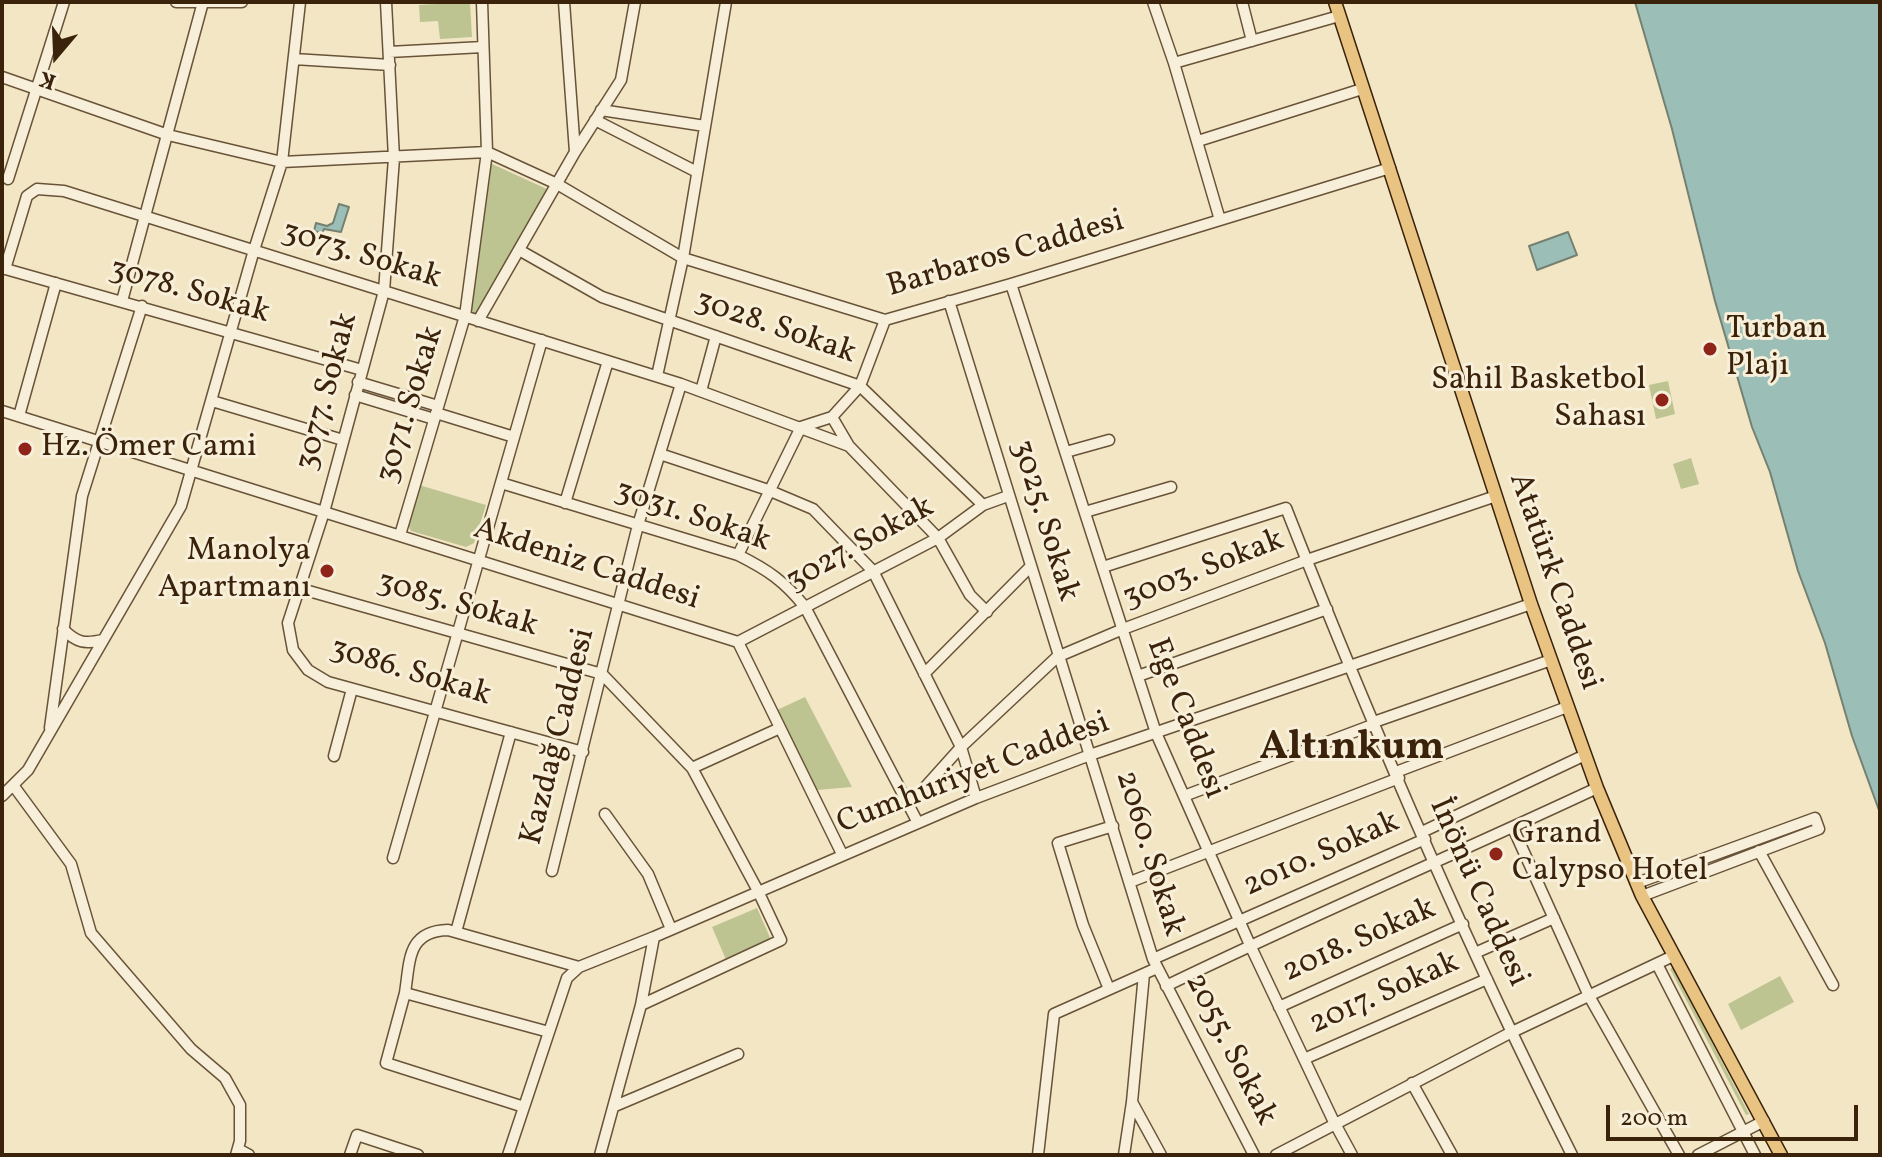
<!DOCTYPE html>
<meta charset="utf-8">
<style>
body{margin:0}
#map{position:relative;width:1882px;height:1157px;overflow:hidden;background:#f2e6c4;font-family:Vollkorn,serif}
canvas{display:block}
.frame{position:absolute;inset:0;border:4px solid #3b220a;pointer-events:none}
.north{position:absolute;left:16px;top:16px;width:80px;height:80px;-webkit-text-stroke:6px #f7efd9;paint-order:stroke;rotate:199deg;font-size:22px;font-weight:700;line-height:32px;text-align:center;color:#3b220a}
.north::after{content:'';display:block;margin:auto;width:28px;height:36px;background:#3b220a;clip-path:polygon(50% 0,100% 100%,50% 72%,0 100%)}
.scale{position:absolute;left:1606px;top:1105px;width:252px;height:36px;box-sizing:border-box;border:4px solid #3b220a;border-top:0;padding-left:10px;font-size:24px;line-height:28px;white-space:nowrap;color:#3b220a;-webkit-text-stroke:6px #f7efd9;paint-order:stroke}
</style>
<div id="map">
<canvas width="1882" height="1157"></canvas>
<div class="frame"></div>
<div class="north">K</div>
<div class="scale">200 m</div>
</div>
<script>
const ctx = document.querySelector('canvas').getContext('2d');
ctx.lineJoin = 'round';
function fillPath(path, color) {
  ctx.fillStyle = color;
  ctx.fill(path, 'evenodd');
}
function stroke(path, color, width, dash) {
  ctx.strokeStyle = color;
  ctx.lineWidth = width;
  ctx.lineCap = dash ? 'butt' : 'round';
  ctx.setLineDash(dash || []);
  ctx.stroke(path);
}
function label(font, color, halo, rows, align = 'center') {
  ctx.font = font + ' Vollkorn,serif';
  ctx.lineWidth = 6;
  ctx.setLineDash([]);
  ctx.textBaseline = 'middle';
  ctx.strokeStyle = halo;
  ctx.fillStyle = color;
  for (const [text, x, y, turn = 0] of rows) {
    ctx.save();
    ctx.translate(x, y);
    ctx.rotate((+turn || 0) * Math.PI / 180);
    ctx.textAlign = isNaN(turn) ? turn : align;
    if (halo) ctx.strokeText(text, 0, 0);
    ctx.fillText(text, 0, 0);
    ctx.restore();
  }
}
const green = new Path2D(`
 M470 2 472 37 440 39 438 21 420 22 419 5Z
 M490 163 549 190 480 316 471 313Z
 M1668 381 1675 414 1656 419 1649 385Z
 M1691 458 1699 484 1681 489 1673 464Z
 M419 485 486 505 474 543 466 547 411 531 408 525Z
 M805 697 852 787 817 790 777 710Z
 M757 908 772 942 727 962 712 927Z
 M1673 967 1749 1114 1746 1115 1670 969Z
 M1780 976 1794 1002 1741 1030 1728 1004Z`);
const water = new Path2D(`
 M1635 2H1880V813L1852 736 1825 643 1798 571 1770 472 1752 427 1715 301 1672 129Z
 M339 204 349 207 341 232 324 229 322 233 314 231 316 223 327 226 333 223Z
 M1568 232 1577 255 1537 270 1529 246Z`);
const minor = new Path2D(`
 M176 2H242
 M386 2 394 158 384 291 324 512 288 623 293 650 308 670 328 682 583 752
 M564 2 575 152
 M1153 2 1174 63 1220 220
 M1242 2 1252 41
 M389 52 483 47
 M294 59 390 65
 M1174 63 1339 16
 M2 77 168 135 282 162 487 152 557 184 683 258 885 320 1011 284 1390 168
 M601 110 705 126
 M595 120 697 172
 M1198 141 1362 89
 M8 179 64 2
 M519 250 602 297 860 386 983 505
 M2 268 362 370
 M5 269 27 196 37 189 64 191 681 384 849 446
 M1011 284 1156 733 1250 945 1333 1120 1352 1155
 M122 301 203 2
 M949 301 1153 959 1254 1155
 M478 321 575 152 621 80 635 2
 M657 376 683 258 726 2
 M358 382 438 406
 M701 391 716 336
 M355 395 434 419
 M212 401 343 440
 M2 411 738 642 842 854
 M436 413 514 437
 M19 416 56 283
 M832 417 849 446 938 538 970 595 987 612
 M1066 452 1109 440
 M660 454 768 490 813 509 873 571 961 747 976 798
 M501 483 738 555C768 570 784 581 805 607L918 823
 M565 503 608 361
 M1085 512 1171 487
 M400 535 465 316 487 152 482 2
 M738 555 801 427 832 417 860 386 885 320
 M1103 567 1286 508C1372 727 1466 945 1572 1155
 M298 588 602 674 692 768 758 891 781 940 641 1005
 M63 629C77 643 84 644 103 640
 M738 642 938 538 983 505 1008 496
 M924 674 1030 567
 M1138 676 1327 609
 M1374 722 1551 660
 M50 728 82 496 142 306
 M334 756 352 689
 M692 768 780 728
 M1396 772 1567 707
 M13 785 71 864 91 933 191 1049 225 1078 240 1105V1141L236 1155
 M2 796 28 770 181 506 254 250 282 162 300 2
 M1184 796 1375 724
 M909 805 961 747 1057 657 1123 629 1307 560 1496 496
 M605 814 648 874 671 929
 M1513 828 1589 996 1679 1155
 M1422 832 1585 755
 M1759 851 1833 985
 M393 858 542 340
 M552 871 638 525 681 384
 M1130 882 1399 778
 M1637 883 1815 818 1819 829 1642 896
 M456 932 511 732
 M1475 953 1554 918
 M1153 959 1425 839
 M1657 964 1755 1155
 M1166 986C1308 917 1454 855 1597 788
 M1109 989 1083 925 1058 843 1113 826
 M405 993C410 961 407 931 448 930L579 967
 M1279 1007 1463 924
 M1304 1059 1487 979
 M1412 1083 1452 1155
 M1132 1102 1161 1155
 M615 1106 738 1054
 M524 1107 386 1063 405 993 549 1032
 M238 1149 249 1155
 M350 1155 357 1135 418 1155
 M508 1155 567 978 579 967 654 937
 M600 1155 641 1005 654 937 976 798 1090 755 1531 604
 M1038 1155 1054 1014 1157 968
 M1124 1155 1132 1102 1144 974
 M1276 1155 1510 1033 1673 956
 M1698 1155 1764 1121`);
const major = new Path2D(`
 M1335 2 1531 604 1597 788 1642 896 1781 1155`);
const markers = [
 [1710,349,8,"#8f2418"],
 [1662,400,8,"#8f2418"],
 [25,449,8,"#8f2418"],
 [327,571,8,"#8f2418"],
 [1496,854,8,"#8f2418"]
];
const streetNames = [
 ["Barbaros Caddesi",1006,256,-16],
 ["3073. Sokak",361,257,17],
 ["3078. Sokak",189,293,16],
 ["3028. Sokak",775,329,19],
 ["3077. Sokak",329,392,-75],
 ["3071. Sokak",412,405,-73],
 ["3031. Sokak",692,518,19],
 ["3025. Sokak",1043,521,73],
 ["3027. Sokak",861,546,-29],
 ["Akdeniz Caddesi",586,566,18],
 ["3003. Sokak",1204,571,-21],
 ["Atatürk Caddesi",1553,582,71],
 ["3085. Sokak",457,606,16],
 ["3086. Sokak",410,674,17],
 ["Ege Caddesi",1184,719,69],
 ["Kazdağ Caddesi",560,737,-76],
 ["Cumhuriyet Caddesi",974,775,-21],
 ["2060. Sokak",1148,854,73],
 ["2010. Sokak",1322,856,-24],
 ["İnönü Caddesi",1477,893,66],
 ["2018. Sokak",1360,942,-24],
 ["2017. Sokak",1385,995,-24],
 ["2055. Sokak",1229,1050,63]
];
const poiNames = [
 ["Turban",1726,331],
 ["Plajı",1726,368],
 ["Sahil Basketbol",1646,382,"right"],
 ["Sahası",1646,419,"right"],
 ["Hz. Ömer Cami",41,449],
 ["Manolya",311,553,"right"],
 ["Apartmanı",311,590,"right"],
 ["Grand",1512,836],
 ["Calypso Hotel",1512,873]
];
const districtNames = [
 ["Altınkum",1352,751]
];
fillPath(green, '#bdc492');
fillPath(water, '#9bbfb6');
stroke(water, '#758071', 2);
stroke(minor, '#695338', 13);
stroke(major, '#3b220a', 15);
stroke(minor, '#f7efd9', 10);
stroke(major, '#e9c382', 12);
for (const [x, y, r, color] of markers) {
  const dot = new Path2D();
  dot.arc(x, y, r, 0, 2 * Math.PI);
  ctx.fillStyle = color;
  ctx.fill(dot);
  stroke(dot, '#f7efd9', 3);
}
label('32px', '#3b220a', '#f7efd9', streetNames);
label('32px', '#3b220a', '#f7efd9', poiNames, 'left');
label('bold 40px', '#3b220a', '#f7efd9', districtNames);
</script>
